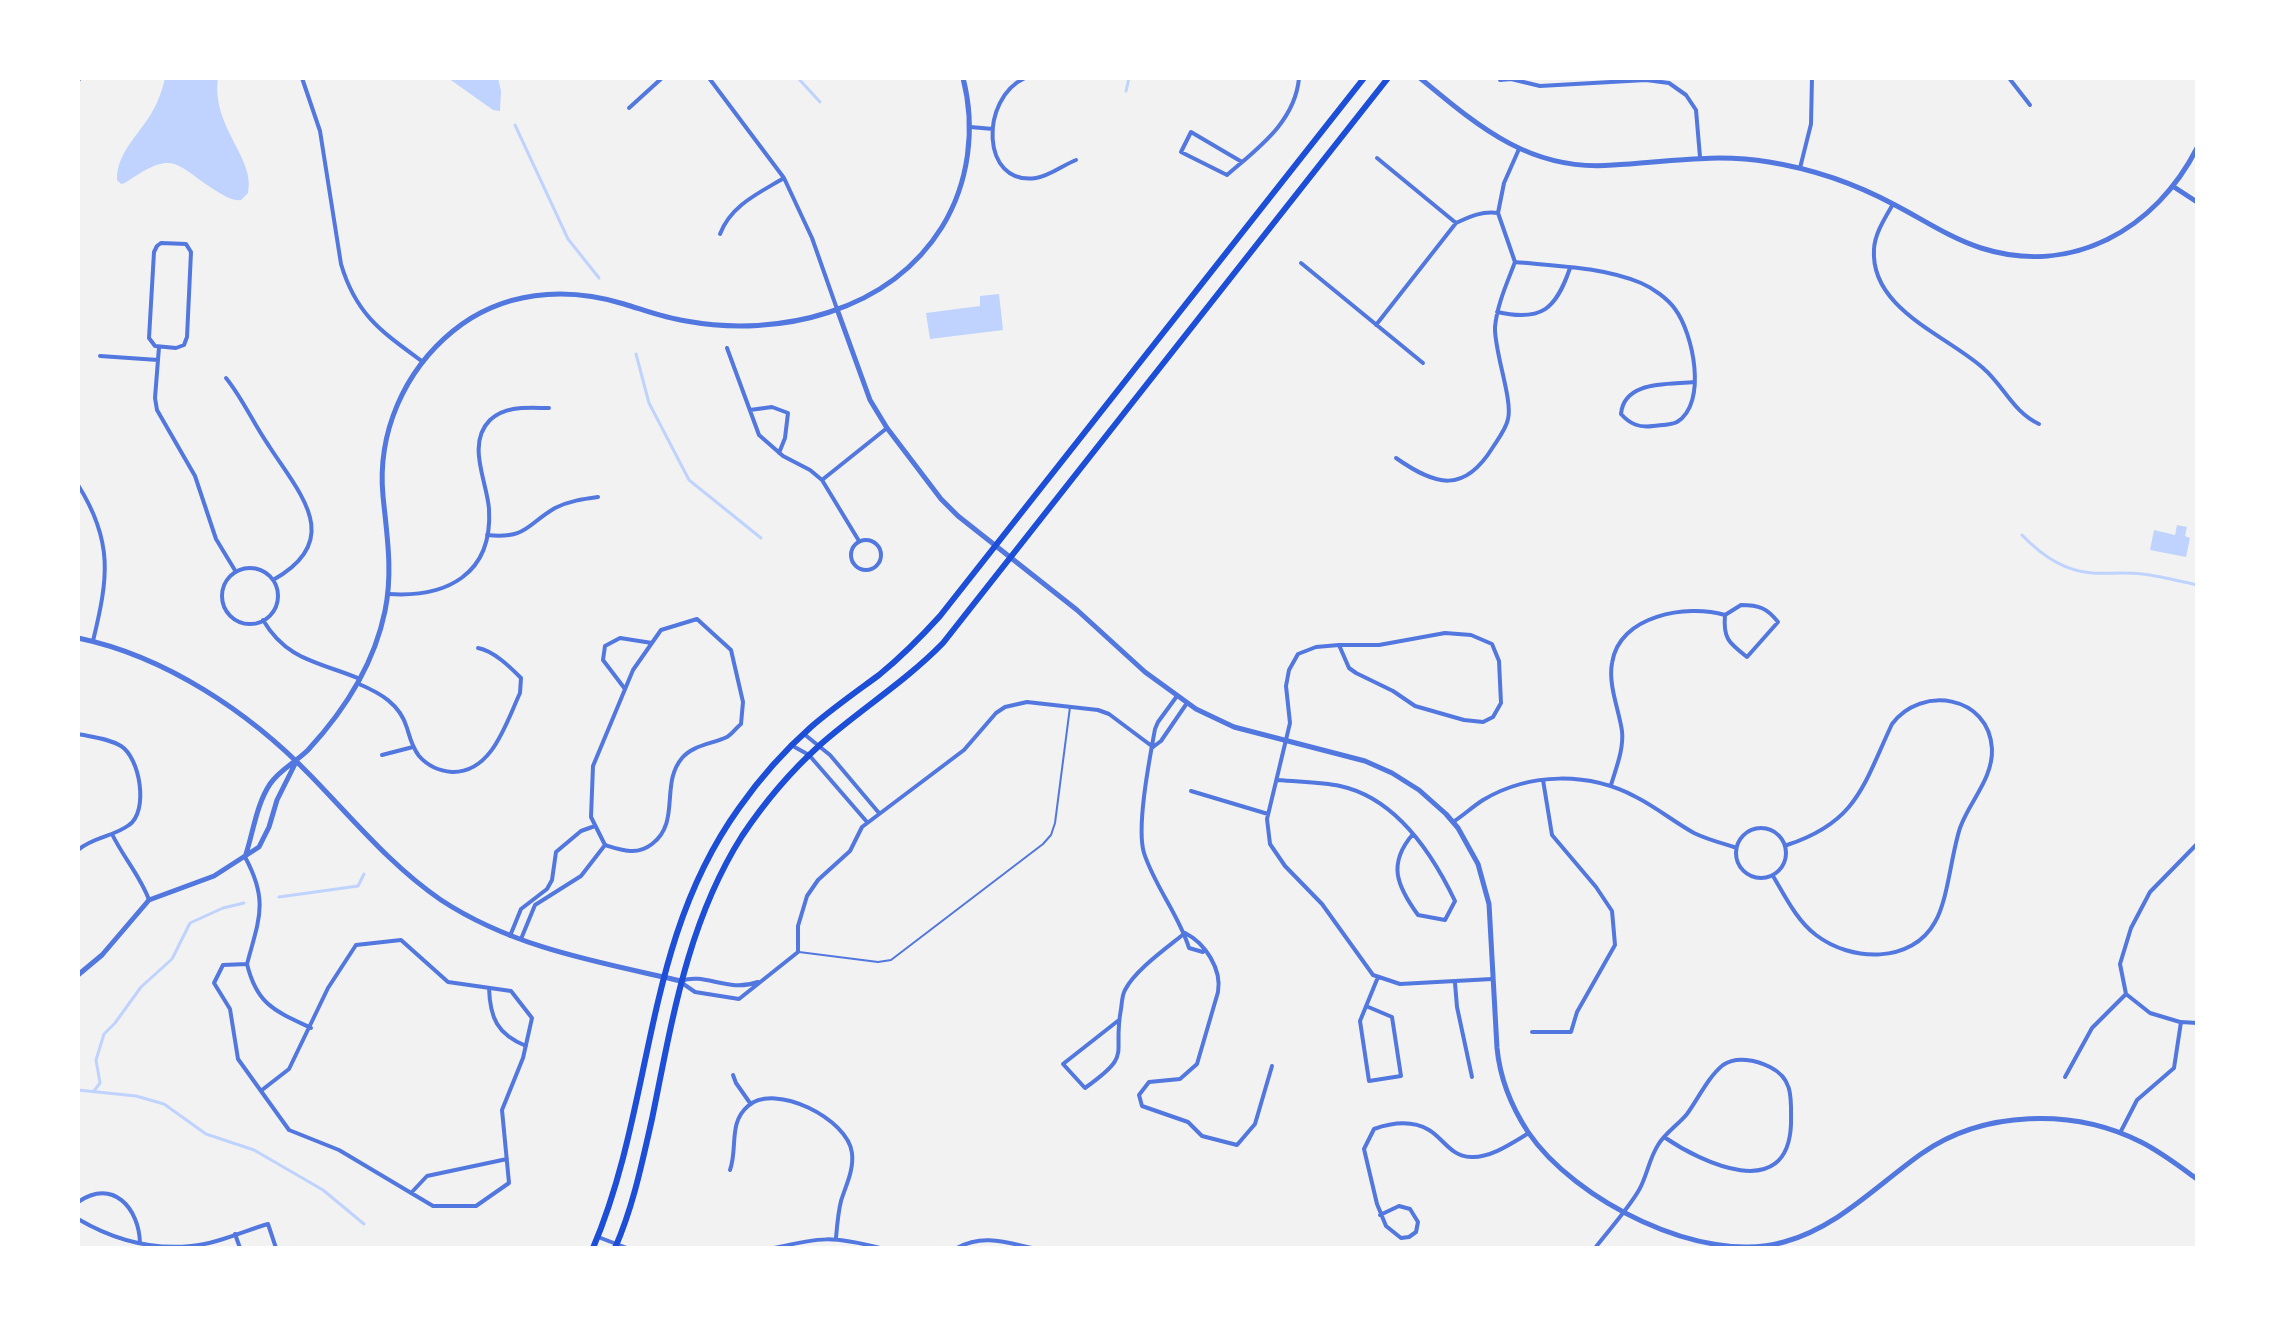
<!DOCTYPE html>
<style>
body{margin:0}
#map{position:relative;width:2275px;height:1326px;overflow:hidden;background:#f2f2f2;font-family:"Alegreya Sans",sans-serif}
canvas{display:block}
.frame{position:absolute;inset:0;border:80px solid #fff;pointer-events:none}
</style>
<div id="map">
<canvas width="2275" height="1326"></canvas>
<div class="frame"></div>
</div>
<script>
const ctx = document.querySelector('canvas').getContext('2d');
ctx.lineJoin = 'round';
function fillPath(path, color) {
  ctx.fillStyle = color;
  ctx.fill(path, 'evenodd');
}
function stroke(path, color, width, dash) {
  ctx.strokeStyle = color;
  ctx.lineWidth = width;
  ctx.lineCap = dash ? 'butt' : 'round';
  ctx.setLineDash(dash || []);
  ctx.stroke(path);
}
const water = new Path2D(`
 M165 78H218C211 127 256 158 248 193L241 200C232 201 225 196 218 192 173 164 176 148 125 183L121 184 117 180C116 154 139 134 151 114 158 102 162 91 165 78Z
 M448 78H498L501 91 500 111 493 110Z
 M999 294 1003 330 930 339 926 313 980 306V296Z
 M2177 525 2187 527 2185 536 2190 538 2186 557 2150 550 2154 530 2175 535Z`);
const stream = new Path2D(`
 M798 78 820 102
 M1126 91 1129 78
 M515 125 568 239 599 278
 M636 354 649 403 689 480 761 538
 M2022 535C2041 555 2063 571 2092 573 2108 574 2125 572 2142 574 2160 576 2179 581 2197 585
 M279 897 358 886 364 874
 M78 1090 136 1096 164 1104 206 1134 254 1150 323 1190 364 1224
 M94 1091 100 1083 96 1060 104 1034 115 1023 141 987 172 959 190 923 223 908 244 903`);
const service = new Path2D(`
 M799 952 878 962 891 960 1043 844 1051 835 1055 823 1070 707`);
const minor = new Path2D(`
 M302 78 320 131 341 264C356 315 382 332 423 362
 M709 78 784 178 812 238 837 309
 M1025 78C980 98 980 186 1036 178 1050 176 1063 165 1076 160
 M2009 78 2030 105
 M1500 80 1511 79 1540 86 1646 80 1669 83 1686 95 1696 110 1700 157
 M78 81 80 78
 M629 108 662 78
 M970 127 993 129
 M1377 158 1456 223
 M1242 162 1191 132 1181 152 1227 175C1258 148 1295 122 1299 78
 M1800 168 1811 124 1812 78
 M1893 204C1885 218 1875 233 1874 249 1870 309 1946 335 1983 368 2004 386 2013 412 2039 424
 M720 234C731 205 759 193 784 178
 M161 243 186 244 191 252 187 337 184 345 176 348 155 346 149 338 154 252 157 246Z
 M1515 262C1557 266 1602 267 1641 283 1653 288 1668 299 1675 309 1693 333 1708 403 1677 422 1672 425 1660 425 1653 426 1639 428 1630 424 1621 414 1624 380 1669 385 1695 382
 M1515 262 1498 213 1504 183 1519 149
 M1301 263 1423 363
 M1497 312C1542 322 1556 309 1570 268
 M1376 325 1456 223C1471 216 1482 211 1498 213
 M159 347 155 398 157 410 195 476 216 539 236 572
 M727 348 759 435 783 456 810 470 822 480 859 541
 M100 356 158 360
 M226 378C243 399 253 423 269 446 300 494 345 540 273 580
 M750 410 772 407 788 413 785 438 779 453
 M1396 458C1436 486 1464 494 1493 447 1498 439 1506 429 1508 419 1513 400 1494 351 1495 327 1497 305 1507 283 1515 262
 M822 480 887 428
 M78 485C114 542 108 579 93 641
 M487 535C527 539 526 525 555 508 569 501 583 499 598 497
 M851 555a15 15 0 1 1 30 0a15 15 0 1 1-30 0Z
 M222 596a28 28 0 1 1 56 0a28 28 0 1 1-56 0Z
 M388 594C446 598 493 575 489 509 487 481 466 444 490 420 506 405 528 408 549 408
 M1741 605C1759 605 1767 608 1778 622L1747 657C1729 643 1723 639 1725 615Z
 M697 619 731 650 743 702 741 724C736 728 732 734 727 737 712 744 693 745 682 758 660 784 681 822 652 844 637 856 621 850 605 845L591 817 593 766 633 670 661 630Z
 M263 620C287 661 320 662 360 679
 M1445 633 1471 635 1492 644 1499 661 1501 703 1493 717 1483 722 1464 720 1415 706 1393 691 1356 673 1349 668 1339 645H1379Z
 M1339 645 1316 647 1298 654 1289 670 1286 686 1290 723 1267 819 1270 844 1285 866 1322 904 1373 975 1400 984 1492 979
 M359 684C380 693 400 704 407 728 410 738 412 747 419 756 427 765 439 771 452 772 492 773 506 723 520 693L521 678C510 667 494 651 478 648
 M625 689 603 660 605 646 620 638 652 643
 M1177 696 1158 722 1155 729C1150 757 1136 827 1144 853 1155 887 1179 915 1189 948L1203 952
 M78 734C92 737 108 738 121 746 140 758 149 811 129 825 113 837 93 837 78 850
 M804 734 830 755 879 813
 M791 745 809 755 867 822
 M1153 747 1161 741 1187 703
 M382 755 413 747
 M1278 780C1299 782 1321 782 1340 786 1396 798 1432 853 1455 901L1445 920 1418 915C1397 886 1387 864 1413 834
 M1611 785C1616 768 1624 749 1622 731 1619 710 1608 685 1612 663 1619 615 1687 604 1725 615
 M1191 791 1268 814
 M1453 822C1464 815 1472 807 1483 800 1530 772 1589 772 1636 797 1656 807 1674 822 1694 833 1706 839 1721 843 1734 847
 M1736 853a25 25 0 1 1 50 0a25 25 0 1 1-50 0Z
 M112 834C123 857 141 877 149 900
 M245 857C269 901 259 919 247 964L223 965 214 983 230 1009 238 1059 289 1130 339 1150 433 1206H476L509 1183 502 1110 523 1058 532 1018 511 991 448 982 401 940 356 945 328 988 289 1069 262 1090
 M1773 876C1785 896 1797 921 1816 935 1851 962 1912 964 1935 922 1948 900 1951 855 1960 828 1969 802 1993 779 1992 749 1989 695 1921 685 1892 724 1863 786 1857 822 1787 845
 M1185 933C1205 943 1222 969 1218 992L1197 1064 1180 1079 1149 1082 1139 1095 1142 1106 1188 1122 1202 1136 1237 1145 1255 1124 1272 1066
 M510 936 521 909 547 889 552 880 556 852 581 831 595 826
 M521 939 535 905 581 876 605 845
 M247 964C257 1005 275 1011 311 1028
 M681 981C705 972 727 993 758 982
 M682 983 695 992 739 999 798 952V926L807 896 818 880 850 851 862 827 964 750 996 713 1005 707 1027 702 1098 710 1109 714 1153 747
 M1455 983 1457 1007 1472 1077
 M489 988C490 1018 497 1034 526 1046
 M2126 994 2150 1013 2180 1022
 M1366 1006 1392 1017 1401 1076 1369 1081 1360 1021 1378 977
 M1119 1020 1063 1064 1085 1088C1134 1053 1112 1057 1121 1009 1122 1003 1122 995 1125 990 1135 970 1168 947 1185 933
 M1532 1032H1571L1577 1012 1615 945 1613 922 1612 911 1596 887 1552 835 1543 780
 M733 1075 736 1083 750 1103
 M2065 1077 2092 1028 2126 994 2120 964 2131 928 2150 892 2197 844
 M2120 1133 2137 1100 2174 1068 2181 1022 2197 1023
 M730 1170C738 1148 728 1123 748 1106 775 1082 848 1119 852 1153 854 1170 846 1185 841 1201 838 1213 837 1226 836 1238
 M411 1193 427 1176 507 1159
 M78 1202C113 1178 139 1208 140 1243
 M1380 1215 1399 1206 1410 1209 1418 1222 1416 1232 1409 1237 1401 1238 1386 1226 1377 1204 1364 1149 1374 1129C1391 1123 1412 1120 1429 1130 1444 1139 1450 1156 1471 1157 1491 1158 1512 1143 1529 1133
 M78 1219C112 1239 151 1250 191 1246 216 1244 244 1231 268 1224L276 1248
 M235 1234 240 1248
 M598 1237 627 1248
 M774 1248C822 1237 832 1236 880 1248
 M957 1248C982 1234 1005 1242 1032 1248
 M1595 1248C1609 1230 1628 1209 1639 1190 1647 1176 1649 1159 1658 1145 1665 1133 1678 1125 1687 1114 1698 1099 1708 1077 1723 1065 1736 1056 1756 1060 1770 1067 1794 1079 1791 1099 1791 1124 1788 1204 1702 1163 1664 1137`);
const tertiary = new Path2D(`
 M1420 78C1479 127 1531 172 1613 165 1666 162 1716 153 1769 162 1813 169 1856 184 1895 205 1924 220 1950 238 1981 248 2072 277 2156 229 2197 148
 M2174 187 2197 202
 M837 309 870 400 887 428 941 499 958 516 1077 610 1145 672 1196 709 1234 727 1365 761 1392 773 1419 790 1446 814 1458 828 1478 864 1489 904 1497 1048C1500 1079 1511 1106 1528 1132 1574 1200 1702 1266 1784 1242 1838 1227 1876 1186 1921 1154 1983 1110 2074 1108 2141 1142 2161 1152 2179 1166 2197 1179
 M78 638C165 656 249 712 310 775 352 818 391 866 441 900 514 948 598 962 681 981
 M245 857C253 834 256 805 270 784 279 770 296 762 308 750 345 710 374 665 385 611 393 572 387 536 383 496 377 433 404 371 453 331 502 291 565 286 624 304 644 310 664 318 686 321 779 338 889 312 942 227 969 183 976 128 963 78
 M78 975 102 955 149 900 214 876 259 847 269 827 277 800 296 762`);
const primary = new Path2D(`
 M593 1248C655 1102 642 943 739 808 760 778 784 751 811 727 833 708 856 692 879 675 901 657 921 637 940 616L1364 78
 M615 1248C633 1207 642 1163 652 1119 672 1021 687 923 742 836 764 803 791 771 821 744 861 709 906 681 943 643L1388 78`);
fillPath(water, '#bfd3fe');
stroke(stream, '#bfd3fe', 3);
stroke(service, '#5277de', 2);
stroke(minor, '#5277de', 4);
stroke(tertiary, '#5277de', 5);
stroke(primary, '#1d4ed8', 6);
</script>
